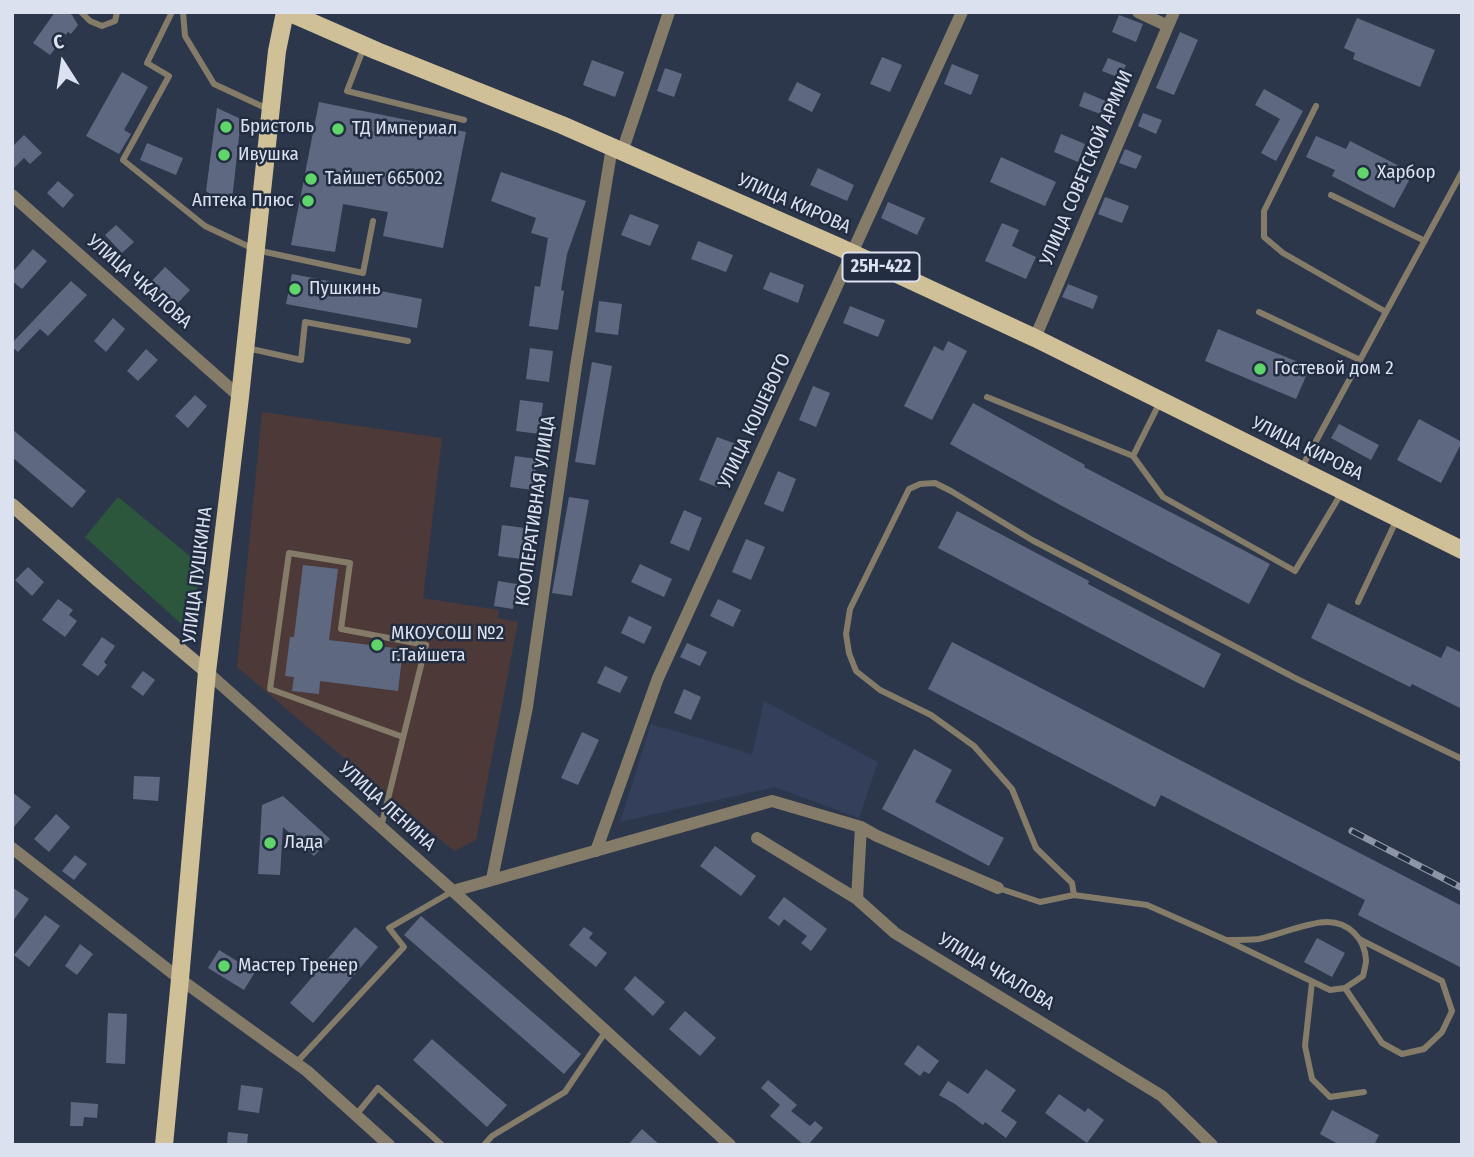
<!DOCTYPE html>
<meta charset="utf-8">
<style>
body{margin:0}
#map{position:relative;width:1474px;height:1157px;overflow:hidden;background:#2d374c;font-family:"Fira Sans Condensed",sans-serif}
canvas{display:block}
.frame{position:absolute;inset:0;border:14px solid #dbe1ef;pointer-events:none}
.north{position:absolute;left:28px;top:28px;width:70px;height:70px;-webkit-text-stroke:5px #232d41;paint-order:stroke;rotate:348deg;font-size:19px;font-weight:700;line-height:28px;text-align:center;color:#dbe1ef}
.north::after{content:'';display:block;margin:auto;width:24px;height:32px;background:#dbe1ef;clip-path:polygon(50% 0,100% 100%,50% 72%,0 100%)}
</style>
<div id="map">
<canvas width="1474" height="1157"></canvas>
<div class="frame"></div>
<div class="north">С</div>
</div>
<script>
const ctx = document.querySelector('canvas').getContext('2d');
ctx.lineJoin = 'round';
function fillPath(path, color) {
  ctx.fillStyle = color;
  ctx.fill(path, 'evenodd');
}
function stroke(path, color, width, dash) {
  ctx.strokeStyle = color;
  ctx.lineWidth = width;
  ctx.lineCap = dash ? 'butt' : 'round';
  ctx.setLineDash(dash || []);
  ctx.stroke(path);
}
function label(font, color, halo, rows, align = 'center') {
  ctx.font = font + ' "Fira Sans Condensed",sans-serif';
  ctx.lineWidth = 5;
  ctx.setLineDash([]);
  ctx.textBaseline = 'middle';
  ctx.strokeStyle = halo;
  ctx.fillStyle = color;
  for (const [text, x, y, turn = 0] of rows) {
    ctx.save();
    ctx.translate(x, y);
    ctx.rotate((+turn || 0) * Math.PI / 180);
    ctx.textAlign = isNaN(turn) ? turn : align;
    if (halo) ctx.strokeText(text, 0, 0);
    ctx.fillText(text, 0, 0);
    ctx.restore();
  }
}
const built = new Path2D(`
 M764 701 878 762 859 818 775 787 620 822 651 724 733 748 752 755Z`);
const education = new Path2D(`
 M262 412 442 438 423 598 499 610 498 618 518 622 476 840 454 851 237 667Z`);
const green = new Path2D(`
 M118 497 202 566 188 630 85 537Z`);
const building = new Path2D(`
 M55 12H67L72 15 78 25 71 34 68 32 50 55 33 43Z
 M1119 15 1143 24 1136 42 1112 32Z
 M1357 18 1435 50 1420 87 1353 59 1355 53 1344 48Z
 M1180 32 1198 40 1174 95 1156 88Z
 M882 57 902 65 890 92 870 84Z
 M1108 58 1126 65 1120 78 1102 71Z
 M592 60 624 72 615 97 583 85Z
 M952 64 979 75 971 95 944 84Z
 M665 68 682 74 674 97 657 91Z
 M122 72 148 87 124 130 131 134 119 154 86 136Z
 M797 82 821 94 812 112 788 100Z
 M1264 89 1303 111 1276 161 1261 153 1280 119 1255 105Z
 M1084 92 1108 102 1103 115 1079 106Z
 M319 102 466 132 443 248 383 236 388 212 343 204 335 252 291 245Z
 M217 108 241 119 231 209 206 191Z
 M1143 113 1162 120 1156 134 1138 126Z
 M1061 134 1085 144 1078 162 1054 152Z
 M24 135 42 153 30 164 24 158 12 170V147Z
 M1316 136 1346 149 1350 141 1413 173 1394 208 1332 176 1335 170 1306 157Z
 M147 143 183 158 176 175 140 160Z
 M1125 149 1142 156 1136 169 1119 163Z
 M1001 157 1056 182 1045 206 990 182Z
 M818 168 854 185 847 201 810 185Z
 M501 172 586 201 567 254 561 290 564 291 558 330 529 326 535 286 540 287 548 238 531 233 536 218 491 201Z
 M58 181 74 195 63 208 47 193Z
 M1105 197 1129 206 1122 223 1098 214Z
 M888 202 925 218 917 235 881 218Z
 M630 214 659 225 650 246 621 235Z
 M1002 223 1019 230 1012 246 1036 257 1026 279 985 261Z
 M116 225 134 242 122 253 105 235Z
 M698 241 733 255 726 272 691 259Z
 M33 249 47 261 22 289 12 281V273Z
 M165 267 190 290 174 307 149 284Z
 M770 272 804 285 798 303 763 289Z
 M292 274 422 299 417 328 286 304Z
 M71 281 87 295 48 336 40 329 18 352 12 347V343Z
 M1068 284 1098 296 1093 309 1062 297Z
 M599 301 622 304 618 335 595 332Z
 M850 306 885 320 878 337 843 323Z
 M113 318 125 329 106 352 94 341Z
 M1218 329 1310 367 1296 399 1205 361Z
 M948 341 967 351 932 420 904 406 934 346 943 351Z
 M530 348 553 351 549 382 526 379Z
 M146 349 158 360 138 381 127 371Z
 M592 362 612 366 595 465 575 462Z
 M813 386 830 393 816 427 799 420Z
 M195 395 207 406 188 428 175 416Z
 M520 400 543 403 539 434 516 431Z
 M973 403 1085 465 1084 467 1270 564 1249 604 1062 506 950 444Z
 M1419 419 1462 442 1441 483 1397 460Z
 M1339 424 1379 445 1371 460 1331 438Z
 M12 429 86 491 72 508 12 457Z
 M717 437 736 444 717 487 699 480Z
 M515 456 537 459 533 490 510 487Z
 M778 471 796 479 783 512 764 504Z
 M569 497 589 500 572 596 552 593Z
 M684 510 702 518 689 551 670 543Z
 M957 511 1089 581 1088 584 1221 654 1204 688 938 548Z
 M502 525 525 528 521 559 498 556Z
 M746 539 765 547 751 580 732 572Z
 M640 564 672 579 664 597 631 582Z
 M303 565 338 569 329 640 403 649 398 691 320 681 319 694 292 691 294 677 285 676 290 637H294Z
 M28 567 44 582 32 596 15 580Z
 M498 581 517 584 513 609 494 606Z
 M58 599 73 610 69 615 77 621 65 637 42 620Z
 M718 599 741 610 733 627 710 616Z
 M1328 603 1441 658 1447 646 1462 653V709L1412 684 1410 687 1311 638Z
 M629 616 652 627 644 644 621 633Z
 M102 637 115 646 104 662 107 665 98 676 82 665Z
 M952 642 1462 906V968L1358 915 1365 900 1161 795 1155 807 928 689Z
 M687 643 707 652 700 666 680 657Z
 M605 666 628 677 620 693 597 683Z
 M143 671 155 680 143 696 131 687Z
 M684 689 701 697 691 720 674 713Z
 M582 732 599 740 578 785 561 778Z
 M914 749 952 770 935 802 1004 838 989 866 882 809Z
 M134 776 160 777 158 801 133 799Z
 M12 792 31 807 12 829Z
 M283 796 330 839 314 856 283 827 280 875 258 874 262 805Z
 M56 814 70 827 49 852 34 839Z
 M715 846 756 876 741 896 700 866Z
 M75 855 87 864 74 880 62 871Z
 M12 887 29 899 12 922Z
 M784 897 827 929 811 951 801 943 807 936 784 919 779 926 768 918Z
 M45 915 60 926 29 967 14 955Z
 M421 916 581 1054 564 1074 404 935Z
 M355 927 378 947 313 1023 290 1003Z
 M584 927 593 933 589 938 607 953 596 967 569 945Z
 M1317 938 1345 953 1332 977 1304 962Z
 M80 944 93 954 77 975 65 966Z
 M219 950 255 972 244 990 208 968Z
 M635 976 665 1002 653 1016 624 989Z
 M685 1011 716 1038 700 1056 669 1029Z
 M108 1013 127 1014 125 1064 106 1063Z
 M432 1039 507 1105 487 1127 413 1060Z
 M918 1045 939 1061 929 1074 924 1071 920 1076 904 1064Z
 M986 1069 1016 1090 1001 1111 1017 1122 1006 1138 985 1122 983 1125 955 1104 939 1095 948 1081 968 1094Z
 M768 1080 797 1105 791 1111 810 1126 815 1121 823 1128 808 1145H804L770 1116 780 1105 761 1088Z
 M241 1085 263 1088 259 1113 238 1110Z
 M1059 1094 1085 1112 1088 1108 1104 1120 1087 1143 1045 1113Z
 M71 1102 98 1104 97 1118 84 1117 83 1126H70Z
 M1332 1110 1379 1135 1374 1145H1340L1320 1134Z
 M642 1129 660 1145H628Z
 M228 1132 248 1134 247 1145H227Z`);
const lane = new Path2D(`
 M81 12 90 21 102 26 115 21 117 12
 M172 12 147 63 169 76 123 160 205 226 256 250 363 273 373 221
 M183 12 185 36 214 84 270 110
 M364 47 347 91 464 120
 M1316 106 1264 211V237L1283 253 1386 312
 M1331 195 1425 241
 M1259 312 1360 360
 M247 348 301 360 305 322 408 341
 M987 397 1133 456 1163 497 1295 571 1342 492
 M1133 456 1160 402
 M1302 467 1462 172
 M1358 602 1397 519
 M381 827 426 645 341 629 350 563 289 553 270 689 403 737
 M998 888 1040 902 1074 895 1072 883 1036 848 1012 789 974 746 931 715 880 690 856 671 849 653 846 634 850 609 909 489 920 484 935 483 951 491 1032 540 1297 679 1462 759
 M1074 895 1147 905 1226 940 1330 990 1345 988 1363 976C1364 971 1366 965 1366 960 1365 939 1349 922 1327 922 1307 922 1279 935 1259 939 1248 940 1237 940 1226 940
 M1312 982 1305 1046 1312 1079 1330 1097 1364 1092
 M1345 988 1382 1043 1402 1054 1424 1049 1442 1032 1452 1011 1442 981 1361 940
 M296 1063 404 947 389 928 453 891
 M356 1115 378 1088 442 1145
 M484 1145 492 1136 565 1092 606 1031`);
const street = new Path2D(`
 M1138 12 1168 26
 M622 152 669 12
 M12 195 240 397
 M1035 338 1174 12
 M207 672 453 891 730 1145
 M757 838 857 899 895 933 1162 1096 1212 1145
 M12 848 180 979 307 1071 389 1145
 M596 851 658 678 962 12
 M492 879 527 707 576 366 612 147
 M453 891 772 801 861 827 877 836 998 888
 M857 899 861 827`);
const secondary = new Path2D(`
 M12 505 98 580 207 672`);
const primary = new Path2D(`
 M288 12 377 51 562 125 839 247 1035 338 1462 550
 M164 1145 180 979 207 672 240 397 277 51 285 12`);
const rail = new Path2D(`
 M1352 831 1462 888`);
const markers = [
 [226,127,7,"#60d56a"],
 [338,129,7,"#60d56a"],
 [224,155,7,"#60d56a"],
 [1363,173,7,"#60d56a"],
 [311,179,7,"#60d56a"],
 [308,201,7,"#60d56a"],
 [295,289,7,"#60d56a"],
 [1260,369,7,"#60d56a"],
 [377,645,7,"#60d56a"],
 [270,843,7,"#60d56a"],
 [224,966,7,"#60d56a"]
];
const shields = [
 [881,267,77]
];
const shieldNames = [
 ["25Н-422",881,267]
];
const poiNames = [
 ["Бристоль",240,127],
 ["ТД Империал",352,129],
 ["Ивушка",238,155],
 ["Харбор",1377,173],
 ["Тайшет 665002",325,179],
 ["Аптека Плюс",294,201,"right"],
 ["Пушкинь",309,289],
 ["Гостевой дом 2",1274,369],
 ["МКОУСОШ №2",391,634],
 ["г.Тайшета",391,656],
 ["Лада",284,843],
 ["Мастер Тренер",238,966]
];
const streetNames = [
 ["УЛИЦА СОВЕТСКОЙ АРМИИ",1087,168,-67],
 ["УЛИЦА КИРОВА",794,204,24],
 ["УЛИЦА ЧКАЛОВА",139,282,41],
 ["УЛИЦА КОШЕВОГО",755,421,-65],
 ["УЛИЦА КИРОВА",1307,449,26],
 ["КООПЕРАТИВНАЯ УЛИЦА",536,511,-82],
 ["УЛИЦА ПУШКИНА",198,575,-83],
 ["УЛИЦА ЛЕНИНА",387,807,42],
 ["УЛИЦА ЧКАЛОВА",996,972,31]
];
fillPath(built, '#333f5b');
fillPath(education, '#4e3939');
fillPath(green, '#2c573d');
fillPath(building, '#5e6981');
stroke(lane, '#847c68', 6);
stroke(street, '#847c68', 12);
stroke(secondary, '#afa283', 14);
stroke(primary, '#d0c097', 18);
stroke(rail, '#8d95a6', 7);
stroke(rail, '#232d41', 4.5, [13]);
for (const [x, y, r, color] of markers) {
  const dot = new Path2D();
  dot.arc(x, y, r, 0, 2 * Math.PI);
  ctx.fillStyle = color;
  ctx.fill(dot);
  stroke(dot, '#232d41', 2.5);
}
for (const [x, y, w] of shields) {
  const box = new Path2D();
  box.roundRect(x - w / 2, y - 14.5, w, 29, 5);
  ctx.fillStyle = '#232d41';
  ctx.fill(box);
  stroke(box, '#dbe1ef', 2);
}
label('bold 18px', '#dbe1ef', null, shieldNames);
label('19px', '#dbe1ef', '#232d41', poiNames, 'left');
label('19px', '#dbe1ef', '#232d41', streetNames);
</script>
